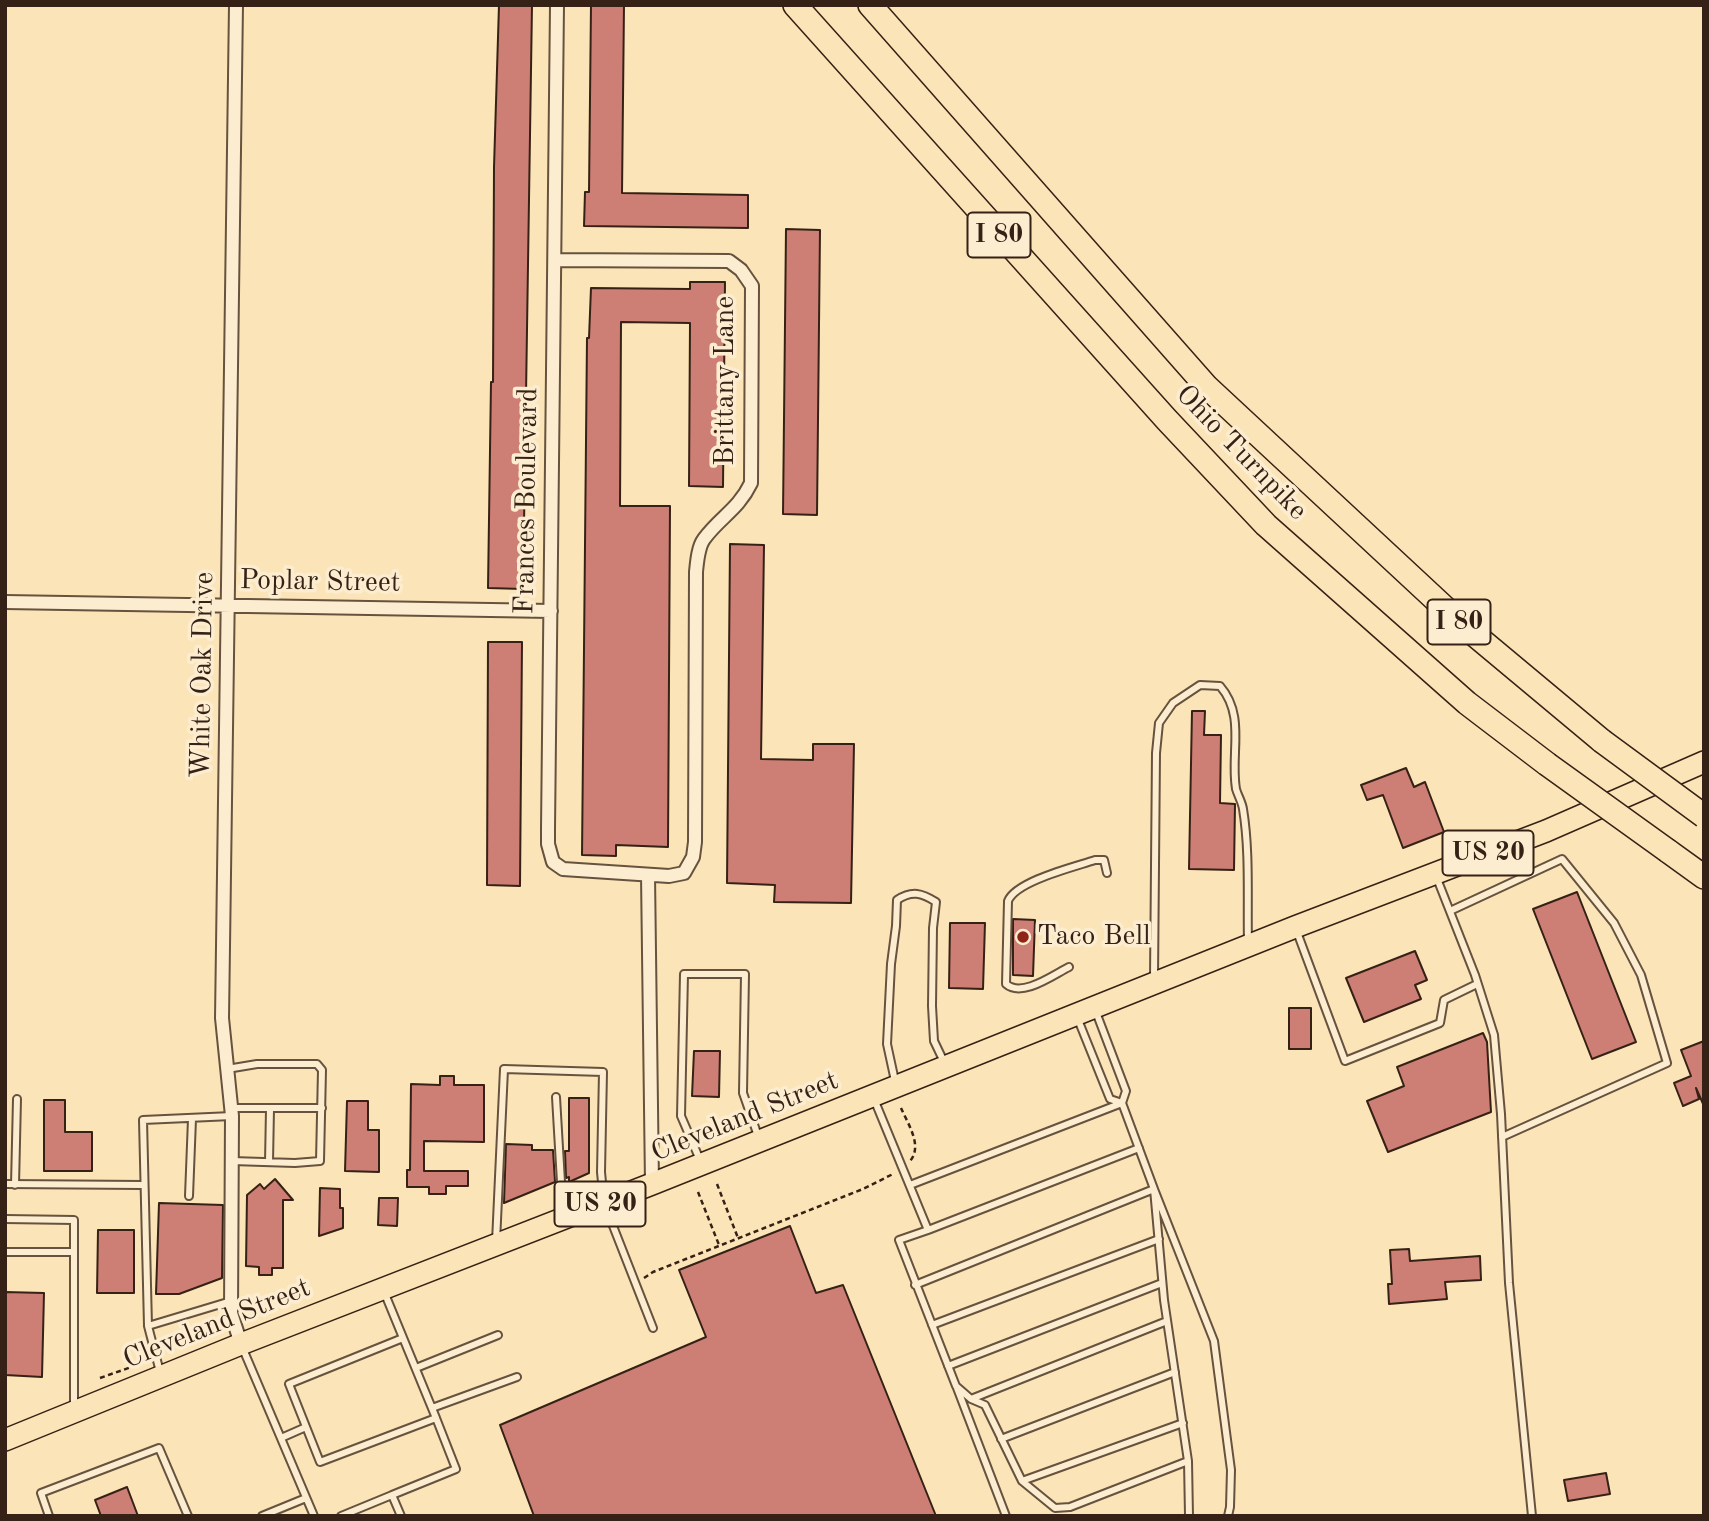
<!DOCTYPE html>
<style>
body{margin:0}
#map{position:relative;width:1709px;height:1521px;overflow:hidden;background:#fbe4b7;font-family:"Old Standard TT",serif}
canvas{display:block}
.frame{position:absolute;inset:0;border:7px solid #352115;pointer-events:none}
</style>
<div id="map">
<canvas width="1709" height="1521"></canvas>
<div class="frame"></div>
</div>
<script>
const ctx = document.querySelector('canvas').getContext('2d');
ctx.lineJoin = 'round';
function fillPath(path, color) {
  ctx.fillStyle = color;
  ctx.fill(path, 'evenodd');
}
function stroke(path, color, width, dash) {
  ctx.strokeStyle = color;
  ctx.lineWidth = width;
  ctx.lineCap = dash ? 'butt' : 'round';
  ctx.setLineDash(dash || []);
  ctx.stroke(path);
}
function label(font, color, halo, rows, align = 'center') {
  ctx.font = font + ' "Old Standard TT",serif';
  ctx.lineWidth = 7;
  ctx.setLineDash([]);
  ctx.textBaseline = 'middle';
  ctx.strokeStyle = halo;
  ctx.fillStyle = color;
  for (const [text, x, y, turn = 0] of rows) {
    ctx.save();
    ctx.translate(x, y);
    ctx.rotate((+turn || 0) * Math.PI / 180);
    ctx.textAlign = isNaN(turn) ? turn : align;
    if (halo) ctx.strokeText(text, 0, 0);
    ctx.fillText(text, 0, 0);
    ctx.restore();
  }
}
const building = new Path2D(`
 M499 5H532L523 589 488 588 491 382H493L494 167Z
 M591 5H624L622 193 748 195V228L584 226 585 192H589Z
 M786 229 820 230 817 515 783 514Z
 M690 282H725L723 487 689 486 690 323 621 322 620 506H670L668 847 616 845V856L582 855 587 338H589L591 288 690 289Z
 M730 544 764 545 761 759 813 760V744H854L851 903 774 902 775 885 727 883Z
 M488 642H522L520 886 487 885Z
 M1192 711H1205L1204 735H1221L1220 803 1235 804 1234 870 1189 869Z
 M1406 768 1414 787 1425 782 1444 832 1403 848 1383 795 1367 800 1361 785Z
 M1577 892 1636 1042 1592 1059 1533 909Z
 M1013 919 1035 920 1033 976 1013 975Z
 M950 923H985L983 989 949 988Z
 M1415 951 1427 980 1415 985 1421 999 1364 1022 1346 978Z
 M1289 1008H1311V1049H1289Z
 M1483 1033 1487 1042 1491 1112 1388 1152 1367 1101 1404 1086 1397 1067Z
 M1704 1041V1106L1696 1088 1699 1099 1683 1106 1674 1083 1691 1076 1681 1050Z
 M694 1051H720L719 1097 692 1096Z
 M440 1076H454V1085H484V1142L424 1141V1171H468V1186H446V1194H429V1187H407V1170H410L411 1084 440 1085Z
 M569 1098H589V1173L569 1182V1177L566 1178 565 1151H569Z
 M44 1100H65V1132H92V1171H44Z
 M347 1101H368V1130H379V1172L345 1171Z
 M506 1144 532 1145V1150H553L555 1182 504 1203Z
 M275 1179 293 1200H283V1268H272V1275H259V1267L246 1266 247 1195 260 1184 264 1189Z
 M320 1188 340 1189V1208H343V1228L319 1236Z
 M379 1198H398L397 1226 378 1225Z
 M159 1203 223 1205 222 1278 179 1294H156Z
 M790 1226 816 1293 843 1285 936 1516H534L500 1425 706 1337 679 1270Z
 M98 1230H134V1293H97Z
 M1409 1249 1410 1261 1480 1256 1481 1280 1445 1282 1447 1299 1389 1304 1388 1284H1392L1390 1250Z
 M5 1292 44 1293 42 1377 5 1375Z
 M1606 1473 1610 1494 1568 1501 1564 1480Z
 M127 1487 138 1516H101L95 1500Z`);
const path = new Path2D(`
 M901 1108C908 1124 923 1146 910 1161
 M717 1184 738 1238
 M698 1192 719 1245
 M644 1278 653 1272 863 1189 893 1174
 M100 1378 140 1364`);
const service = new Path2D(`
 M1436 876 1475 975 1494 1035 1501 1114 1509 1283 1532 1516
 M1450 911 1562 859 1614 923 1641 975 1667 1063 1502 1137
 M1297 932 1345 1061 1440 1023 1444 1000 1477 984
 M1069 967C1053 975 1022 998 1006 984L1008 901C1016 881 1074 867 1095 860H1104L1107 873
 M1154 978 1156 753 1159 723 1173 703 1200 685 1220 686C1246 716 1230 753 1236 789 1238 796 1242 802 1243 809 1250 852 1247 899 1248 943
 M1077 1017 1110 1099 1122 1103 1126 1091 1096 1012
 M227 1069 257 1064H317L322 1070 320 1161 295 1163 232 1161
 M895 1081 887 1044 891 964 896 926 897 900C912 890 922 893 936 902L933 928 932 1006 934 1041 945 1064
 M556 1097 561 1182 570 1213
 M874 1099 928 1230 899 1240 956 1386 971 1399 985 1405 1022 1481 1055 1508 1070 1507 1188 1461
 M231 1108H322
 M700 1160 681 1116 684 974H745L743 1093 758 1136
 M269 1162 270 1109
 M5 1184 143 1185
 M15 1185 17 1099
 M910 1185 1122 1103 1154 1189 1164 1300 1188 1461 1189 1516
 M189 1196 192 1119
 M5 1219 74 1220V1406
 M928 1230 1139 1148
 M496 1242 504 1069 603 1072 601 1172 604 1203 653 1328
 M5 1252H74
 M915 1285 1154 1189 1214 1341 1231 1470 1230 1507 1228 1516
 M385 1294C402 1335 419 1377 436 1418L320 1462 289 1384 403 1338
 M932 1325 1159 1239
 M148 1326 143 1120 232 1116
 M243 1349 314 1516
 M948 1366 1162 1283
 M416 1368 498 1335
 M160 1372 148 1326 231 1301
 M957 1388 1006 1516
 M971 1399 1167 1321
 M432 1408 517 1377
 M281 1438 306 1427
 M1001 1439 1175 1372
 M1022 1481 1183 1423
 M392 1495 456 1469 436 1418
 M49 1516 41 1493 159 1448 188 1516
 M262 1516 306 1498
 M341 1516 392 1495 401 1516`);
const minor = new Path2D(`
 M236 5 222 1018 232 1116 231 1313 241 1344
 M555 260 729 261 741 270 752 286 751 483C738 510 720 517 704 539 698 547 697 562 696 572L695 842 693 857 684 873 669 876 563 869 553 862 548 844V828L557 5
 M5 602 551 611
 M648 875 652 1184`);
const primary = new Path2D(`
 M5 1440 241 1344 652 1184 1295 927 1546 831 1704 762`);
const motorway = new Path2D(`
 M795 5 1167 420 1266 525 1467 703 1547 764
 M870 5 1207 387 1463 625 1602 741
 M1668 851 1704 877`);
const motorwayBridge = new Path2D(`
 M1602 741 1704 816
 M1547 764 1668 851`);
const markers = [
 [1023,937,7,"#8f2418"]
];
const shields = [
 [999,235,63],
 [1459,622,63],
 [1488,853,91],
 [600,1204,91]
];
const shieldNames = [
 ["I 80",999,235],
 ["I 80",1459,622],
 ["US 20",1488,853],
 ["US 20",600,1204]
];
const streetNames = [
 ["Brittany Lane",726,381,-90],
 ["Ohio Turnpike",1241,453,46],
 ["Frances Boulevard",527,501,-89],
 ["Poplar Street",320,582,1],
 ["White Oak Drive",203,675,-89],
 ["Cleveland Street",745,1117,-22],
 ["Cleveland Street",217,1324,-22]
];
const poiNames = [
 ["Taco Bell",1037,937]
];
fillPath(building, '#cd7e75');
stroke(building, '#352115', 2);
stroke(service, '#66523e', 10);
stroke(minor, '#66523e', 16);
stroke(primary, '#352115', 24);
stroke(motorway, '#352115', 26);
stroke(path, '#352115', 2.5, [5, 3.5]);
stroke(service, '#fcedd0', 6);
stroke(minor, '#fcedd0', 12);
stroke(primary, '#fbe4b7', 21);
stroke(motorway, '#fbe4b7', 23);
stroke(motorwayBridge, '#352115', 26, []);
stroke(motorwayBridge, '#fbe4b7', 23);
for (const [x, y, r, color] of markers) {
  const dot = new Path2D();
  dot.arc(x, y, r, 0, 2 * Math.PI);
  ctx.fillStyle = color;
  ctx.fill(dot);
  stroke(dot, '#fcedd0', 2.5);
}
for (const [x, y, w] of shields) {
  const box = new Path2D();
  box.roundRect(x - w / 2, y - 22.5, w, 45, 5);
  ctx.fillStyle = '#fcedd0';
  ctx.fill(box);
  stroke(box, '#352115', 2);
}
label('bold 26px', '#352115', null, shieldNames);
label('28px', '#352115', '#fcedd0', streetNames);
label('28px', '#352115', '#fcedd0', poiNames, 'left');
</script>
